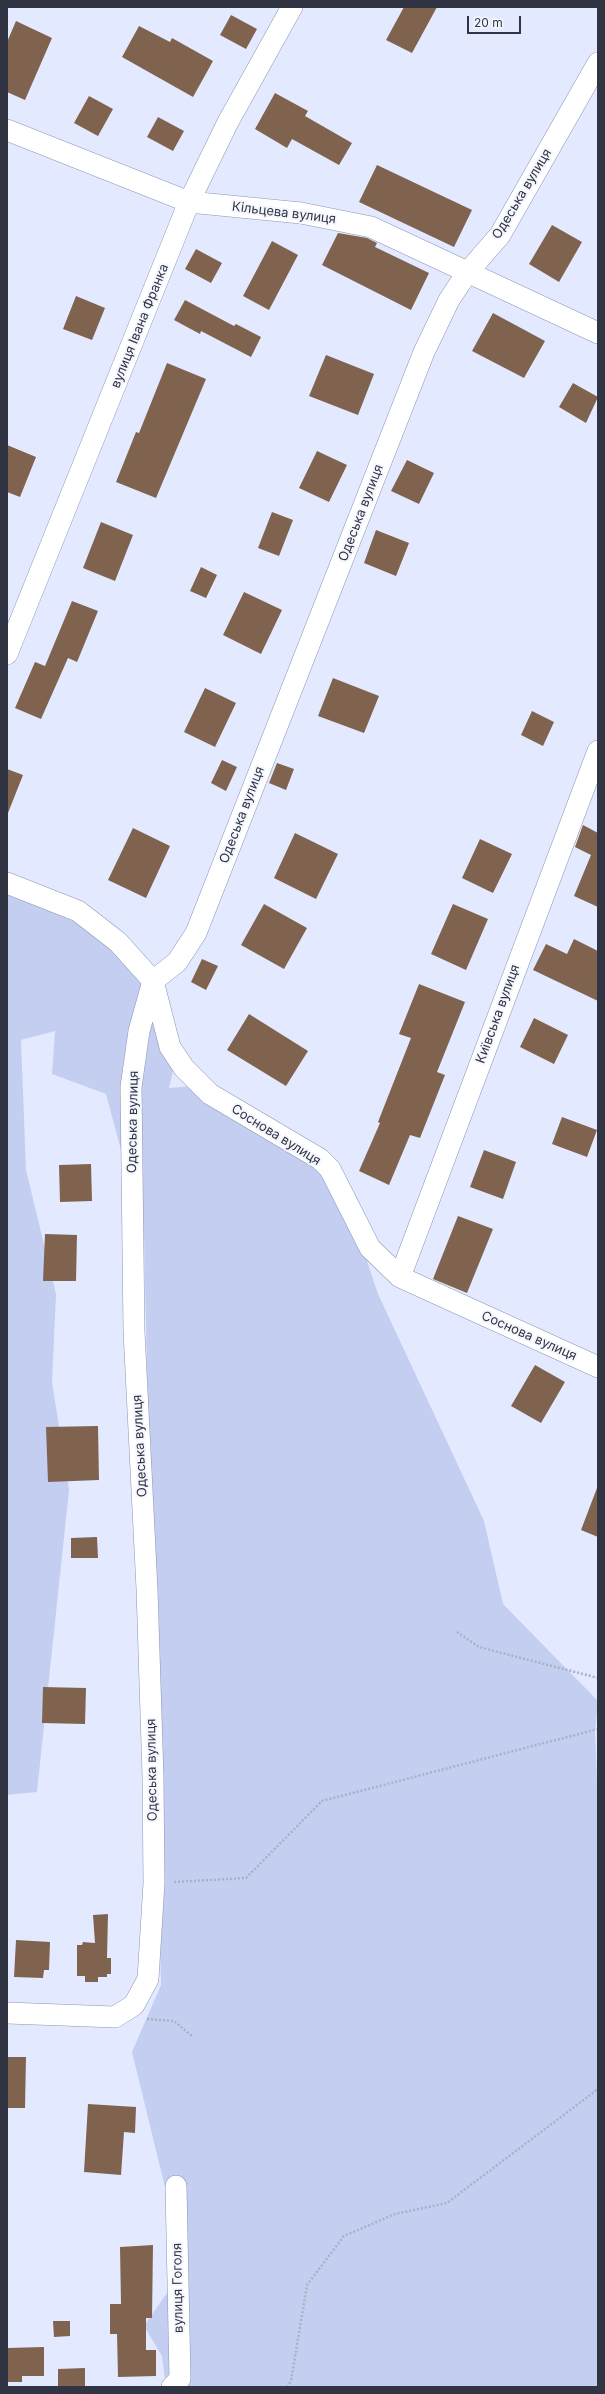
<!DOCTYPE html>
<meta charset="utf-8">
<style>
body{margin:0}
#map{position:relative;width:605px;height:2394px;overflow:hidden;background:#e3eaff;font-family:Inter,sans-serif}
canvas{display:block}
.frame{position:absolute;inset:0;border:8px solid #313543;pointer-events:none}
.scale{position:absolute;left:467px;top:16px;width:54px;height:18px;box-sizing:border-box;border:2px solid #313543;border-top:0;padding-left:5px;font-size:12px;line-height:14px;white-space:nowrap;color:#313543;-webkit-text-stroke:3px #f5f7fe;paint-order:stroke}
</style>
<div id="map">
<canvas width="605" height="2394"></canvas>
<div class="frame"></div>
<div class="scale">20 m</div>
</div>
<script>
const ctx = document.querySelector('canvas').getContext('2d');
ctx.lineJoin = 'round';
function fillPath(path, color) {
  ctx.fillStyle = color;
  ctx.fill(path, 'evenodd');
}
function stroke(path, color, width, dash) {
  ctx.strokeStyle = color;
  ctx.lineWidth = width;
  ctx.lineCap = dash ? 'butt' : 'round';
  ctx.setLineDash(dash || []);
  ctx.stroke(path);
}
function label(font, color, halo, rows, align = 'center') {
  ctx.font = font + ' Inter,sans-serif';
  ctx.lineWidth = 4;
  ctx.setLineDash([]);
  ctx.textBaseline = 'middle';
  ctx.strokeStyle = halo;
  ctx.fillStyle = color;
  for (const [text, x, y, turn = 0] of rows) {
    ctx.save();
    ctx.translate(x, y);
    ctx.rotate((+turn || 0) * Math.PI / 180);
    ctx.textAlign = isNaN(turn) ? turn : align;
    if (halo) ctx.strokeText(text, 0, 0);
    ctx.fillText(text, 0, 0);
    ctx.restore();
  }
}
const green = new Path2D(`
 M30 885 113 925 142 971 175 1063 169 1088 204 1085 350 1193 368 1264 378 1294 484 1521 503 1604 598 1701 595 1732 598 1803V2387H166L162 2356 144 2326 167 2293 175 2228 132 2052 161 1985 144 1236 106 1094 52 1074 55 1031 21 1040 26 1170 56 1294 52 1382 69 1490 37 1792 7 1795V888Z`);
const building = new Path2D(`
 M404 7H437L412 53 386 40Z
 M231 15 257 29 246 49 220 35Z
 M16 21 52 38 25 100 7 92V42Z
 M139 26 170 42 172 38 213 61 193 97 122 57Z
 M275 93 308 111 305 116 352 143 339 165 292 139 287 148 255 129Z
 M89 96 113 109 98 136 74 123Z
 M158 117 184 131 173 151 147 137Z
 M377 165 472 210 454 247 359 202Z
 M552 225 582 242 559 282 529 264Z
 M338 233 367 238 377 243 375 247 429 273 411 310 322 265Z
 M272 241 298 255 269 310 243 296Z
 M196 249 222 263 211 283 185 269Z
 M76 296 105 308 92 340 63 329Z
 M185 300 234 326 236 324 261 337 251 357 201 331 200 334 174 320Z
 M493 313 545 341 524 378 472 351Z
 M326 355 374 374 358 415 309 396Z
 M167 363 206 379 156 498 116 482 136 432 139 433Z
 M573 383 598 397 586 423 559 407Z
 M7 445 36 457 20 497 7 492Z
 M317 451 347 465 329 502 299 488Z
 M407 460 434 473 419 504 391 491Z
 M272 512 293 520 279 556 258 548Z
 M101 522 133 535 115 581 83 568Z
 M376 530 409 543 396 576 364 563Z
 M201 567 217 575 206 598 190 591Z
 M244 592 282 610 261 654 223 635Z
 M72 601 98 611 77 662 68 658 41 719 15 708 35 662 45 666Z
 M333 678 379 696 364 733 318 716Z
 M205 688 236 703 215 747 184 732Z
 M532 711 554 722 543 746 521 735Z
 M222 760 237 767 226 791 211 783Z
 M277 763 294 769 286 790 269 783Z
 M7 769 23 775 8 813H7Z
 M583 825 598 833V907L574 896 591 855 575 847Z
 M133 828 170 846 146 898 108 880Z
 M295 833 338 854 316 899 274 878Z
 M480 839 512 854 493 893 462 878Z
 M264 904 307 928 284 969 241 945Z
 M453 904 488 919 466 970 431 954Z
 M574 939 598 951V1001L533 970 546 944 567 954Z
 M202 959 218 966 206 990 191 982Z
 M419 984 465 1002 437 1072 445 1075 420 1138 410 1135 389 1185 359 1171 380 1123 378 1122 411 1038 399 1034Z
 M249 1014 308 1051 286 1086 227 1050Z
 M534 1018 568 1035 554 1064 520 1047Z
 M562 1117 597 1130 587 1157 552 1144Z
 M484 1150 516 1162 503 1199 470 1187Z
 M91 1164 92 1201 60 1202 59 1165Z
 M458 1216 493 1229 467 1293 433 1279Z
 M45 1234 77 1235 76 1281H43Z
 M535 1365 565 1382 541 1423 511 1406Z
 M98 1426 99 1480 48 1482 46 1427Z
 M597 1488H598V1537L581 1530Z
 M97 1537 98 1558H71V1538Z
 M43 1687 86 1688 85 1724 42 1723Z
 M108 1914 107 1958H111V1974H107V1977H98V1982H85V1976H77V1945H82L83 1942 95 1943 93 1915Z
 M16 1940 50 1942 49 1970H44L43 1978 14 1977Z
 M7 2057H26L25 2108H7Z
 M88 2104 136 2107 135 2133 124 2132 121 2175 84 2172Z
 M153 2245 152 2318H146V2350H156V2376L118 2377 117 2334H110V2304H121L120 2247Z
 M53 2321H70V2336L54 2337Z
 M44 2347V2376H22V2382H8L7 2348Z
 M85 2368V2387H58V2369Z`);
const path = new Path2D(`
 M457 1632 479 1647 598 1678
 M174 1882 246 1878 322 1801 598 1729
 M147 2019 174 2021 192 2036
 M287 2387 291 2381 307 2285 344 2236 395 2214 447 2203 598 2089`);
const minor = new Path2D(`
 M7 130 189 202 301 213 371 227 598 333
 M7 654 189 202 228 122 292 7
 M7 883 78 911 118 942 153 981 170 1047 184 1068 210 1094 320 1159 330 1169 370 1248 400 1277 598 1367
 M400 1277 598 751
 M7 2013 115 2017 134 2005 148 1979 154 1883 153 1777 147 1589 134 1331 131 1087 139 1031 153 981 177 962 196 933 424 352 449 300 467 273 500 235 598 63
 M172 2387 180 2379 176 2186`);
const streetNames = [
 ["Одеська вулиця",522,194,-59],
 ["Кільцева вулиця",284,213,7],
 ["вулиця Івана Франка",140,326,-68],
 ["Одеська вулиця",361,513,-69],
 ["Одеська вулиця",242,815,-69],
 ["Київська вулиця",498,1014,-70],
 ["Одеська вулиця",133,1122,-89],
 ["Соснова вулиця",276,1135,32],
 ["Соснова вулиця",529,1336,24],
 ["Одеська вулиця",140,1446,-93],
 ["Одеська вулиця",152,1770,-91],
 ["вулиця Гоголя",178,2288,-91]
];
fillPath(green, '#c3cef1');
fillPath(building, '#80634f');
stroke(minor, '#8b95b5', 22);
stroke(path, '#abb1c4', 2.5, [2, 2]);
stroke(minor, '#fff', 21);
label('13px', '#313543', '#f5f7fe', streetNames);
</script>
